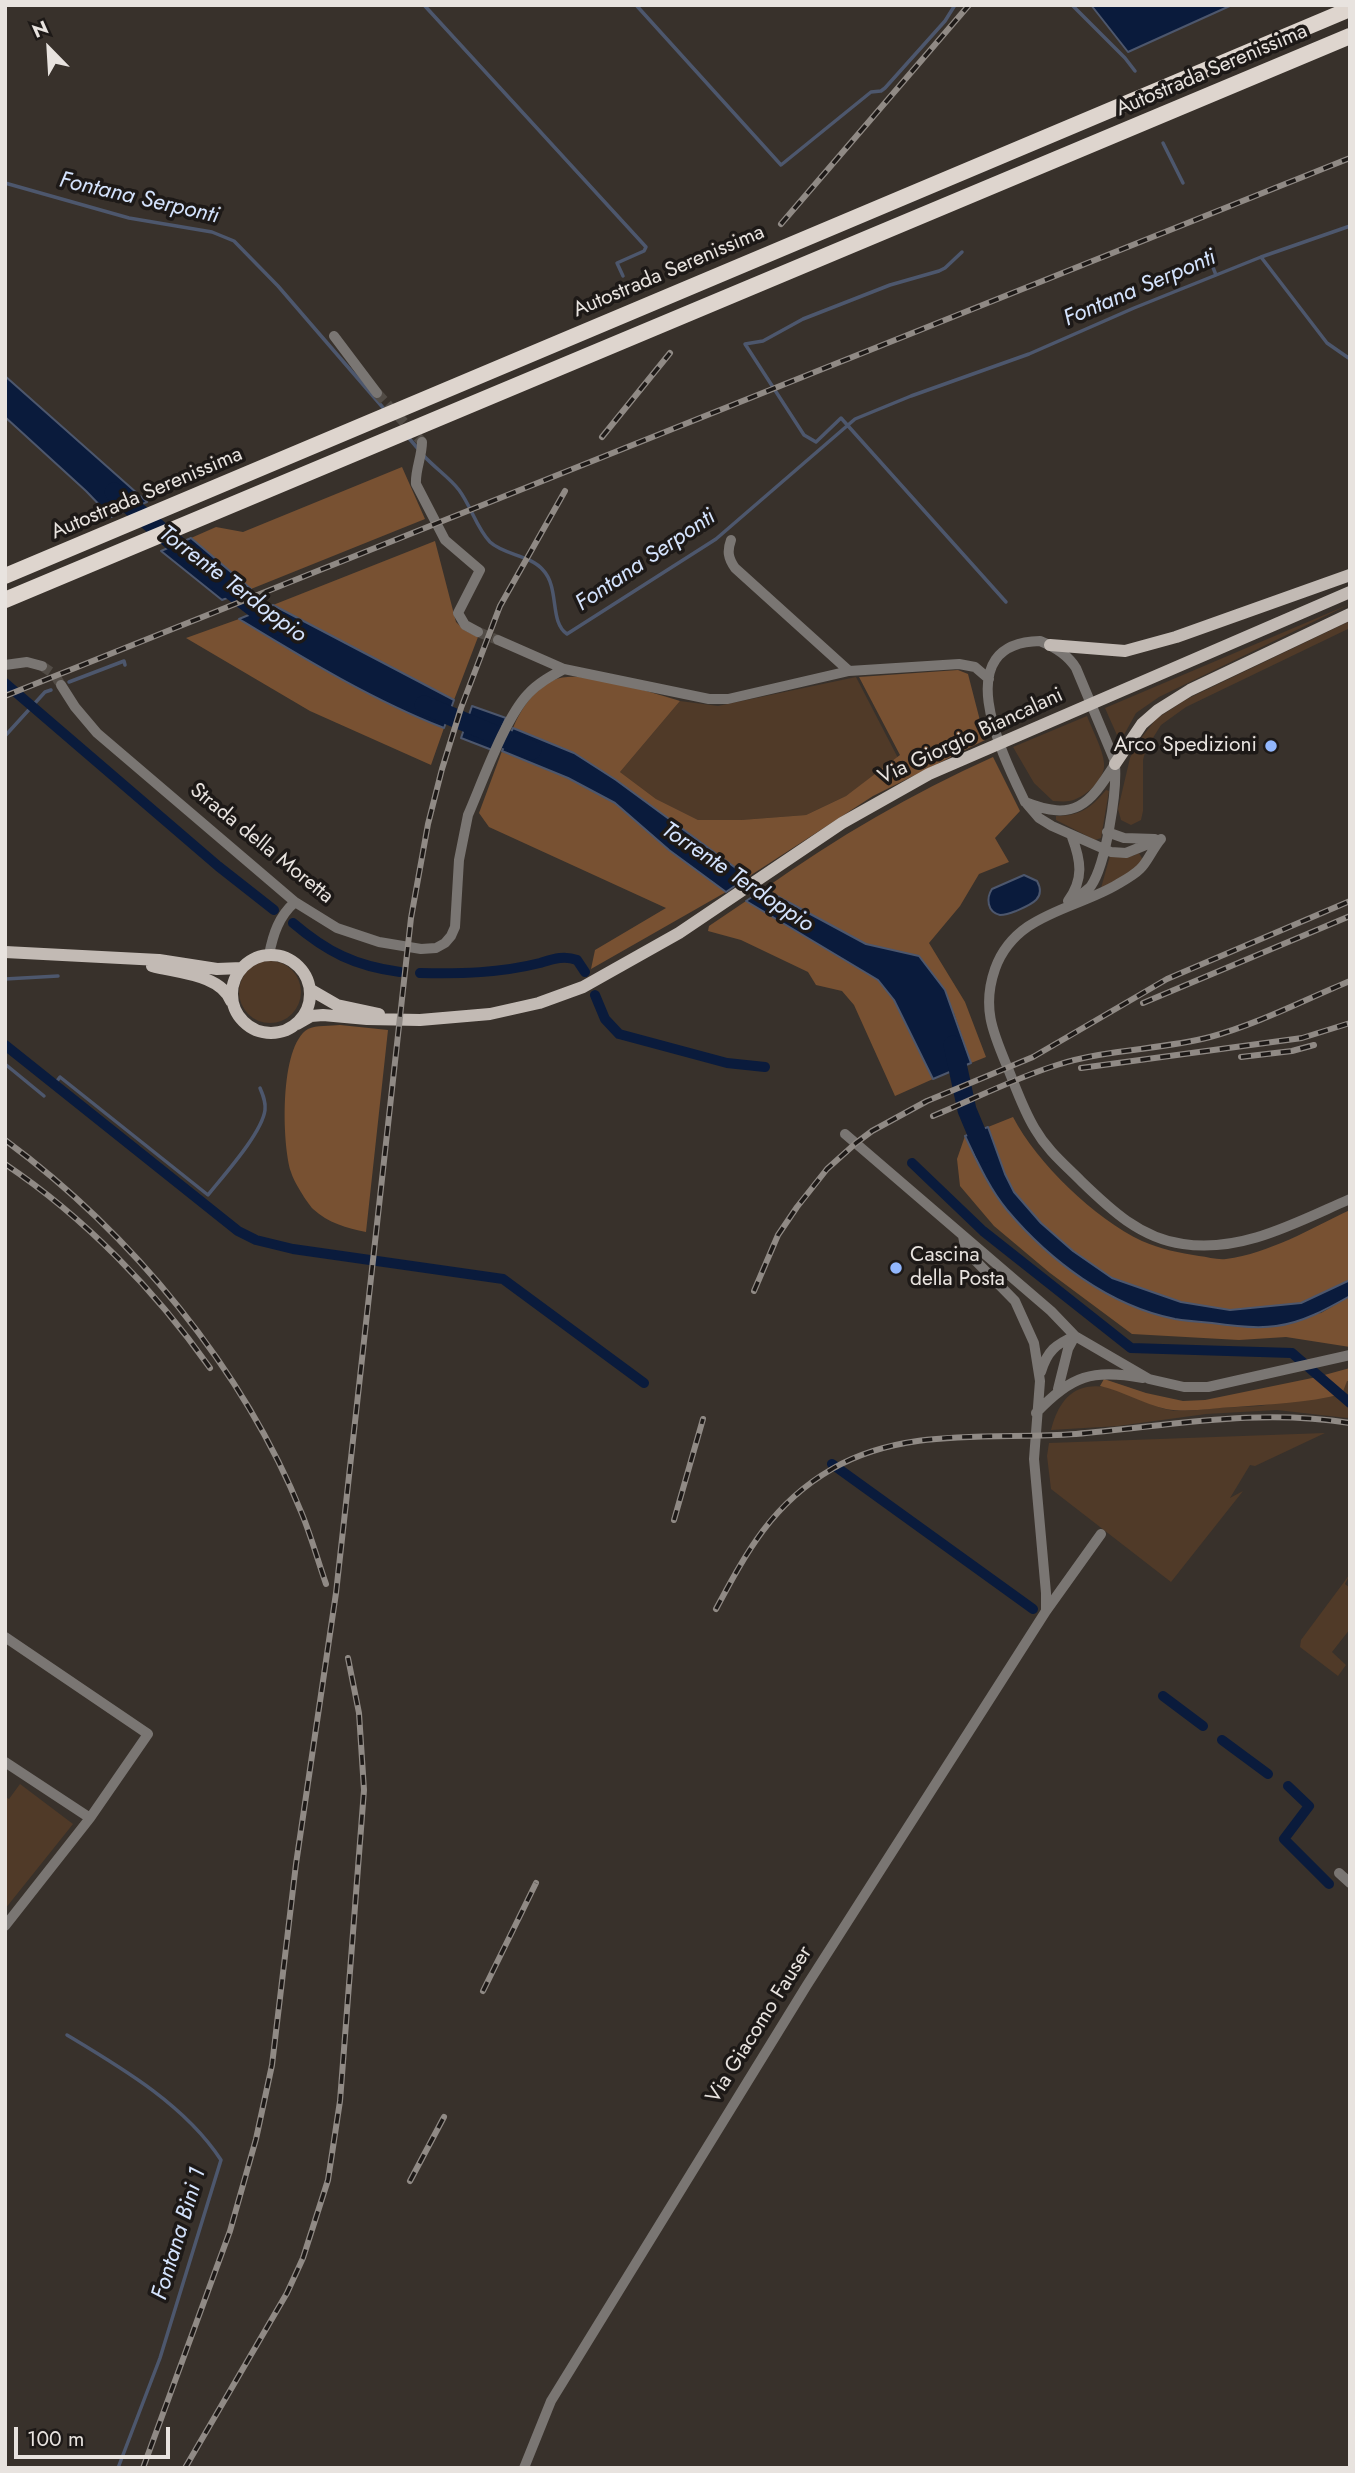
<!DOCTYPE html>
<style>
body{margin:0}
#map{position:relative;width:1355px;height:2473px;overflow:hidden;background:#38312b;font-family:Jost,sans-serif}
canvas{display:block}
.frame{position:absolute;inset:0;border:7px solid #e8e3df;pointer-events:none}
.north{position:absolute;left:14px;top:14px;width:70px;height:70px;-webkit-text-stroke:5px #1d1917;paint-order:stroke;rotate:336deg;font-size:19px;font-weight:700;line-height:28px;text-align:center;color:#e8e3df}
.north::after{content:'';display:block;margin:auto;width:24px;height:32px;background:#e8e3df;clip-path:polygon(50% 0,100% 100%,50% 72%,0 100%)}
.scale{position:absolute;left:14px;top:2427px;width:156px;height:32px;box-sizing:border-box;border:4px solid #e8e3df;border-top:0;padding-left:9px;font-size:21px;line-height:24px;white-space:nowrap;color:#e8e3df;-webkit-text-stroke:5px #1d1917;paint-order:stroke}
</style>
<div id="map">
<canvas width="1355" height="2473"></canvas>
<div class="frame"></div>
<div class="north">N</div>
<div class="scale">100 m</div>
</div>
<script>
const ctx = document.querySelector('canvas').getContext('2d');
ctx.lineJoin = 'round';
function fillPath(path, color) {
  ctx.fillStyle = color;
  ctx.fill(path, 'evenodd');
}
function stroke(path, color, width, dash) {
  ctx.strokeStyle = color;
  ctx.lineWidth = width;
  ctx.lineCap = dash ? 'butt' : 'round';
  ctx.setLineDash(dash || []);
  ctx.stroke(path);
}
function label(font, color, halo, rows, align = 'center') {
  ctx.font = font + ' Jost,sans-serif';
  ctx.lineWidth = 7;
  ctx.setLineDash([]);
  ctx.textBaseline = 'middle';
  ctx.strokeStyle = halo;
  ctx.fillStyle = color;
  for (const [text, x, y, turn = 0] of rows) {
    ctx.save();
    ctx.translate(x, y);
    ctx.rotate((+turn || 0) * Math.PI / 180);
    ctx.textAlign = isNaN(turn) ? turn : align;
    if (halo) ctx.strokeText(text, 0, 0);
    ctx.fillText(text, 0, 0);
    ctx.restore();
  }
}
const green = new Path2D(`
 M1350 604 1159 697 1136 713 1120 742 1105 708Z
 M1350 621V628L1186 707 1161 725 1146 749 1143 760V811L1141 820 1131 825 1121 820 1118 809 1130 758 1138 742 1156 719 1187 699Z
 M856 677 898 758 846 796 806 815 741 820H698L656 799 620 772 680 701 718 706Z
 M1087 716C1092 729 1103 750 1104 763 1106 779 1084 799 1069 801 1064 802 1058 801 1053 801L1034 783 1013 747Z
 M1106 790 1109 791 1101 838 1095 840 1056 820V816C1080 816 1091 808 1106 790Z
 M1139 853 1143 860 1130 873 1101 888 1110 856H1133Z
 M239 992a31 31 0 1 1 62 0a31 31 0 1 1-62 0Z
 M1347 1381H1350V1417L1347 1418 1277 1410 1206 1414 1118 1426 1051 1430C1056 1411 1065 1391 1087 1387 1119 1381 1147 1410 1179 1411 1191 1411 1204 1409 1217 1408 1231 1407 1245 1407 1260 1406 1289 1402 1319 1389 1347 1381Z
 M1325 1433 1255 1466 1250 1465 1230 1498 1243 1491 1171 1582 1051 1489 1047 1456 1049 1443Z
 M1350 1574 1345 1584 1350 1588V1629L1332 1652 1346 1665 1338 1676 1300 1647 1301 1640Z
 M20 1784 73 1824 5 1909V1797L9 1799Z`);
const forest = new Path2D(`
 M402 467 425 519 251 589 191 538 216 527 243 532Z
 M435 541 456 622 464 630 478 637 454 700 273 605Z
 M239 619C305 659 372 700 444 728L431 765 310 711 186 638Z
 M958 670 968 674 985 740 873 796 748 877 616 780 574 753 513 728C521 709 534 689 554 680 580 668 652 693 680 701L620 772 656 799 698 820H741L806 815 846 796 900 755 859 677Z
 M502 751 534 762 570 779 617 804 669 850 726 892 591 969 595 950 666 908 489 827 479 813Z
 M993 757 1020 811 995 838 1009 862 979 874 960 906 929 943 965 1002 986 1057 971 1063 954 1013 889 951 866 944 842 933 764 889C836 838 912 793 993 757Z
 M746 901 878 980 894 1000 933 1079 895 1096 854 1005 842 991 816 985 808 972 741 940 708 931 709 926Z
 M340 1025 388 1030 366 1232C347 1228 328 1223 313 1209 306 1201 294 1182 291 1172 282 1144 279 1046 308 1029 316 1025 331 1026 340 1025Z
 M1013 1117C1037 1163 1095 1219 1142 1241 1160 1249 1180 1253 1199 1256 1208 1257 1217 1260 1226 1259 1270 1253 1310 1229 1350 1210V1280L1301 1303 1230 1310 1181 1302 1112 1278 1073 1251 1041 1223 1014 1192 1005 1174 988 1127Z
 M965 1136 987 1181 1006 1208 1040 1245 1063 1265 1143 1309 1173 1319 1229 1325 1321 1313 1350 1296V1347L1286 1337 1239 1340 1132 1334 1050 1273 994 1226 960 1186 957 1159Z
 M1350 1368V1381H1347L1342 1394C1307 1403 1271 1404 1235 1407 1212 1408 1189 1413 1166 1409 1143 1404 1123 1391 1100 1386L1104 1379 1146 1393 1183 1401 1205 1400 1317 1377Z`);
const water = new Path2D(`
 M1091 5H1232L1128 52Z
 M5 376 147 502 111 517 86 491 5 417Z
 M191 538 251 589 222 600 161 551Z
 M273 605 454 700 444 728C372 700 305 659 239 619Z
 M472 706 506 718 492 750 461 738Z
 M513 728 574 753 616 780 748 877 726 892 669 850 615 803 568 778 502 751Z
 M1024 875 1037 881C1047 899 1030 905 1016 911 1011 913 1006 915 1000 915 987 912 986 898 992 889Z
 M764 889 866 944 919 956 945 990 971 1063 933 1079 894 1000 878 980 746 901Z
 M988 1127 1005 1174 1014 1192 1041 1223 1073 1251 1112 1278 1181 1302 1230 1310 1301 1303 1350 1280V1296C1327 1309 1302 1323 1276 1326 1256 1329 1232 1326 1212 1323 1200 1322 1187 1321 1175 1319 1109 1306 1049 1260 1007 1210 989 1188 977 1161 965 1136Z`);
const stream = new Path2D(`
 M424 5 646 247 644 251 617 263 623 276
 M636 5 781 165 871 92 881 91 885 88 945 21 955 5
 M1072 5 1125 58 1135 71
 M1163 143 1183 183
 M5 183 129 218 212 232 234 241 278 286 385 410
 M1206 250 1216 275
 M962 252 945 268 939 271 890 285 803 319 763 341 745 344 804 435 816 442 841 418 1006 602
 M1261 257 1350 226
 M408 437 419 450
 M424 456C435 468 450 478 459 490 471 506 476 527 490 542 504 555 530 555 543 570 560 588 549 622 567 634L716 539 855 419 911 396 1029 354 1134 308 1261 257 1327 343 1350 359
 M69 682 124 661 125 665
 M5 736 45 692 51 690
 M5 979 58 976
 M5 1064 44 1096
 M57 1081 60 1077 208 1195C224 1175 262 1133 265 1110 266 1102 263 1095 260 1088
 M67 2035C122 2068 185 2105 221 2160L160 2358 118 2468`);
const canal = new Path2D(`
 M5 683 218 866 274 910
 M293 923C327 952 355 966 400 972
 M420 973C461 974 500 973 540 963 553 959 564 955 577 960L585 972
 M595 995 605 1019 619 1034 727 1063 765 1067
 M5 1045 238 1231 256 1240 293 1249 503 1279 644 1383
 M912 1163 983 1231 1131 1348 1292 1353 1350 1403
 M832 1464 1033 1609
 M1163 1696 1203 1726
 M1222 1740 1268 1774
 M1288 1786 1309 1806 1284 1839 1329 1884`);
const river = new Path2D(`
 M114 492 195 560
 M218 580 278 626
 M424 705 532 750
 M953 1045 967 1110 985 1153`);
const minorTunnel = new Path2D(`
 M377 393 422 442
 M478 632 498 640
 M42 666 54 674 61 685`);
const minor = new Path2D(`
 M334 336 377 393
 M422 442C422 457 415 470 416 484L445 540 480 570 458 613 465 625 478 632
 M731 540C727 551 728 558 735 568L849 671
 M498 640 564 669
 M1040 641C1055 647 1068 655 1076 668L1114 759 1115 764C1089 805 1075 822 1025 802 1003 756 946 643 1040 641Z
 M5 665 27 662 42 666
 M61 685 75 707 97 733 295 902 337 928 379 942 421 949 436 948 445 943 451 936 455 927 459 860 468 815C482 783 505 718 528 694 538 683 551 676 564 669L709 699H728L849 671 959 664 975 667 989 679
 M1027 804 1039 818 1052 826 1111 852 1126 853 1158 840
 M1107 832 1124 838 1155 839
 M1161 839C1153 848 1147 863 1140 869 1134 875 1125 880 1118 884 1075 910 1015 913 995 969 981 1009 994 1035 1009 1071 1017 1091 1024 1111 1035 1129 1047 1150 1064 1164 1081 1181 1110 1209 1140 1238 1183 1244 1242 1253 1297 1222 1350 1199
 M1078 897C1082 893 1088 890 1091 886 1106 864 1117 792 1115 765
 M1068 901C1084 879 1081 861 1072 837
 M269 955C273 934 279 916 295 902
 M845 1134 1051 1311 1075 1336 1149 1379 1184 1387H1208L1350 1355
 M1041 1372C1047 1351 1056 1344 1075 1336
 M1058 1389 1068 1349 1075 1336
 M1036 1413C1072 1375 1092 1369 1143 1378
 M1046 1611 1101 1534
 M5 1637 148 1734 90 1818 5 1926
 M5 1762 90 1818
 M1339 1873 1350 1883
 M524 2468 551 2401 807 1985 1046 1611V1593L1034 1459 1040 1381 1034 1343 1015 1301 966 1251 963 1236`);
const major = new Path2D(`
 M1050 645 1125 651 1176 637 1350 575
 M1115 764 1142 724 1158 710 1190 690 1350 614
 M5 952 159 960 217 969 242 968
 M232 994a39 39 0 1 1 78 0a39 39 0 1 1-78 0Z
 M152 966C177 973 220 974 231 1001
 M311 990 337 1005 379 1014
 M297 1024 311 1016 323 1015 367 1019 420 1020 490 1014 539 1003 583 987 679 933 842 823 929 774 1350 592`);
const highway = new Path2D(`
 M5 576 1350 9
 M5 600 1350 36`);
const rail = new Path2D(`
 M781 224 969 5
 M602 437 670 353
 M5 696 1350 158
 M1143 1003 1350 916
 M1241 1057 1292 1051 1314 1045
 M1081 1068 1302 1038 1350 1023
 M933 1116C974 1099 1015 1078 1057 1065 1107 1049 1160 1050 1210 1037 1258 1024 1304 1000 1350 981
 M5 1140C131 1233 243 1368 302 1514 311 1536 318 1561 326 1584
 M5 1164C84 1217 155 1290 210 1368
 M754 1291 778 1235 797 1207 827 1169 856 1143 872 1131 927 1101 1033 1057 1167 979 1350 901
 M674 1520 703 1419
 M716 1609C747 1551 773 1503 832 1469 906 1426 995 1440 1076 1434 1169 1426 1256 1408 1350 1423
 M483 1991 536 1883
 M410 2181 444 2117
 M143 2468 230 2231 256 2139 272 2065 296 1864 336 1593 411 918 428 824 442 769 461 708 500 606 565 491
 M185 2468 287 2293 303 2258 328 2180 340 2101 364 1790 359 1713 348 1658`);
const markers = [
 [1271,746,7,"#92b7fd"],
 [896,1268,7,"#92b7fd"]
];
const streetNames = [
 ["Autostrada Serenissima",1212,71,-23],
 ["Autostrada Serenissima",669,272,-23],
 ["Autostrada Serenissima",147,494,-23],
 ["Via Giorgio Biancalani",971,737,-25],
 ["Strada della Moretta",261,844,39],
 ["Via Giacomo Fauser",760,2025,-58]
];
const poiNames = [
 ["Arco Spedizioni",1257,746],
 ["Cascina",910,1256,"left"],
 ["della Posta",910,1280,"left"]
];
const waterNames = [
 ["Fontana Serponti",139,199,13],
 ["Fontana Serponti",1140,289,-23],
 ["Fontana Serponti",646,561,-34],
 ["Torrente Terdoppio",232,585,37],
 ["Torrente Terdoppio",737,878,34],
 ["Fontana Bini 1",180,2234,-73]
];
fillPath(green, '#503a28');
fillPath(forest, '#785132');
fillPath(water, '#0a1b3c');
stroke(water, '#4d576d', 2);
stroke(stream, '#4d576d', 3.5);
stroke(canal, '#0a1b3c', 10);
stroke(river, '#0a1b3c', 19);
stroke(minorTunnel, '#524c46', 10, [10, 5]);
stroke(minor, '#7a7673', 10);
stroke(major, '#c2bab4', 12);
stroke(highway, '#ded5ce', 16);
stroke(rail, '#908a85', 6);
stroke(rail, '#1d1917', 3.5, [10]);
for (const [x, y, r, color] of markers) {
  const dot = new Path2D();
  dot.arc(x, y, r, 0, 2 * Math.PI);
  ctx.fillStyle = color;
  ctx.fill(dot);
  stroke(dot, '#1d1917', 2.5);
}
label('21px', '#e8e3df', '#1d1917', streetNames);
label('21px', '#e8e3df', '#1d1917', poiNames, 'right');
label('italic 23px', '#d4e3fd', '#1d1917', waterNames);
</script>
